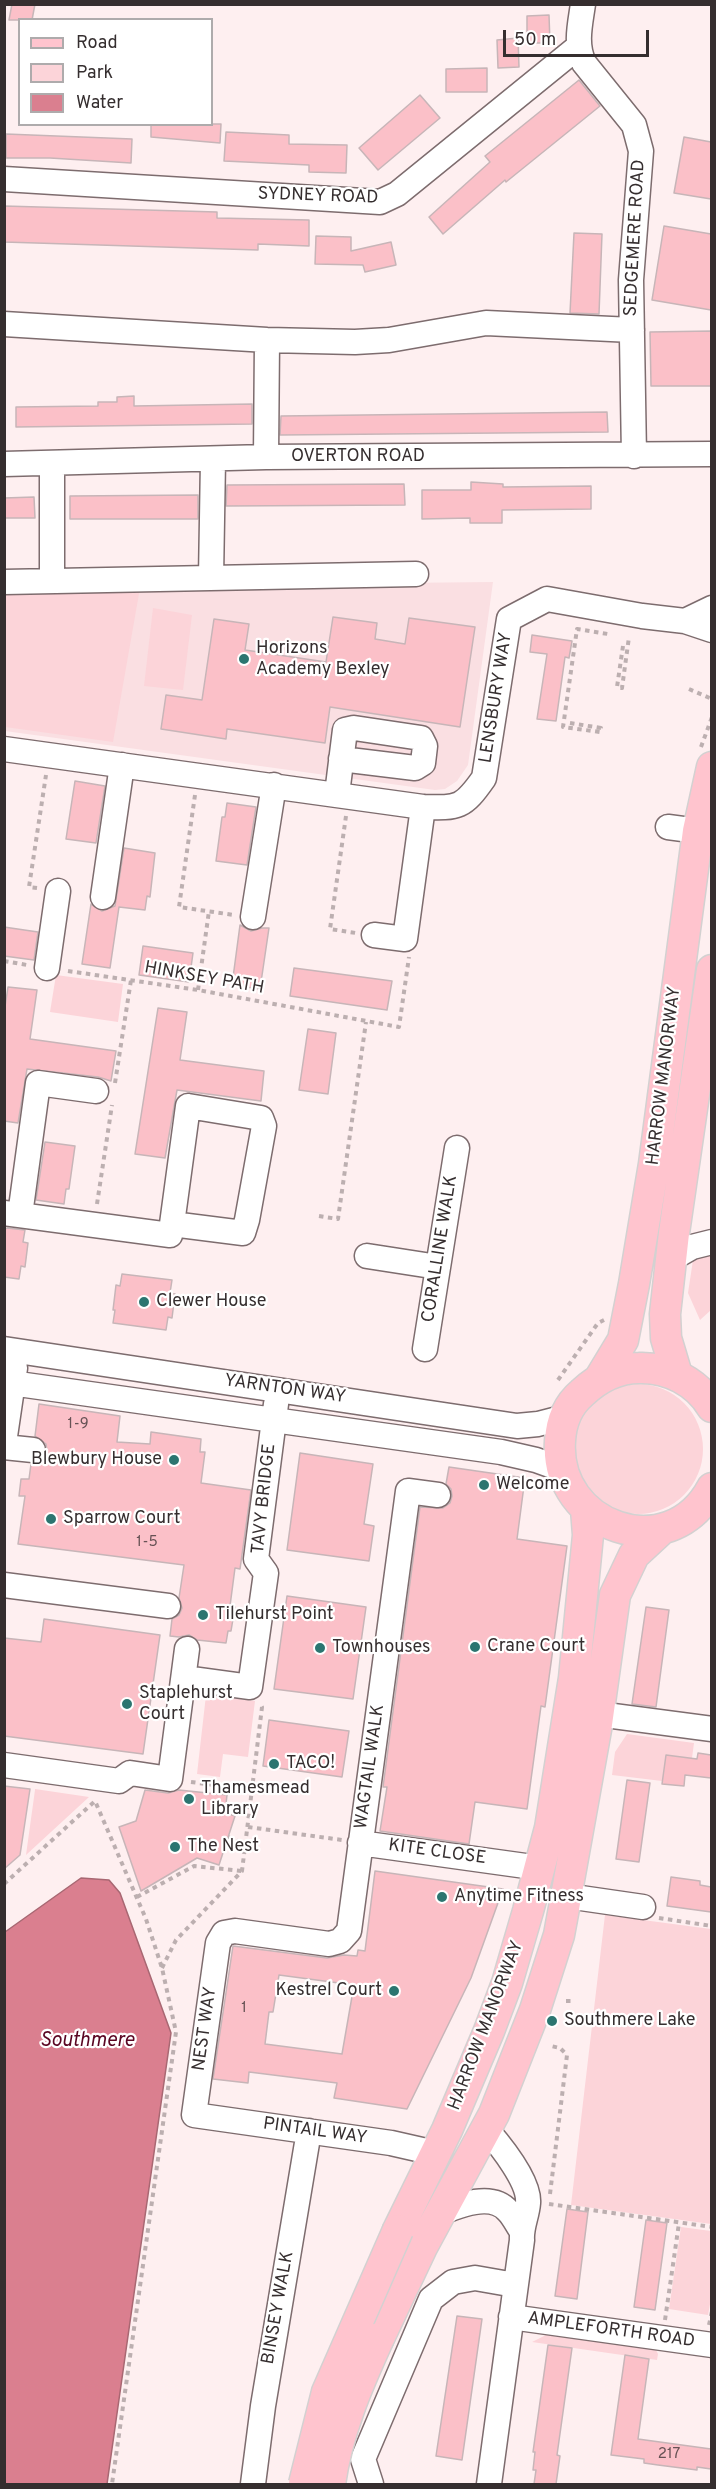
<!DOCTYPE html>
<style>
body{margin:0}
#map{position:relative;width:716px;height:2489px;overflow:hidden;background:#feeff0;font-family:Overpass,sans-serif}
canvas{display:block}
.frame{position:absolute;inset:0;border:6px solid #352e2f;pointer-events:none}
.legend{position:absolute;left:18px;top:18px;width:195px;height:108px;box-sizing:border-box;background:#fff;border:2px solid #aeabac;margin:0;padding:8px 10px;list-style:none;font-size:18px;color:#352e2f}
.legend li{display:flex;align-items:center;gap:12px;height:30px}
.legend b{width:30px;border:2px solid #aeabac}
.scale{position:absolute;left:503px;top:30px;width:146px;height:27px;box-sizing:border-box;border:3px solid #352e2f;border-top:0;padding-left:8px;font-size:18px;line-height:21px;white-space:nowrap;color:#352e2f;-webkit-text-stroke:4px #fff;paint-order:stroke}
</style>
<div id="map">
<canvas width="716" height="2489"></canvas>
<div class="frame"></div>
<ul class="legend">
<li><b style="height:8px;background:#ffc4ce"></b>Road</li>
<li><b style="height:16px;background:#fcd4d9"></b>Park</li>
<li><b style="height:16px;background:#da7f8f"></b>Water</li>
</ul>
<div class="scale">50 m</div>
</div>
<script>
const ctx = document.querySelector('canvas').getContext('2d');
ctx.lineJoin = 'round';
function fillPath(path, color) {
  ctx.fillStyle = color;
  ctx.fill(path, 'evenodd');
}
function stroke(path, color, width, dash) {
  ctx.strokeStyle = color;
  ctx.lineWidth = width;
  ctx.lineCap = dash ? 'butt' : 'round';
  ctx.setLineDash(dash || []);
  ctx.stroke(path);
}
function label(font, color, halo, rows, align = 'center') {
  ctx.font = font + ' Overpass,sans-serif';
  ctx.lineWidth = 4.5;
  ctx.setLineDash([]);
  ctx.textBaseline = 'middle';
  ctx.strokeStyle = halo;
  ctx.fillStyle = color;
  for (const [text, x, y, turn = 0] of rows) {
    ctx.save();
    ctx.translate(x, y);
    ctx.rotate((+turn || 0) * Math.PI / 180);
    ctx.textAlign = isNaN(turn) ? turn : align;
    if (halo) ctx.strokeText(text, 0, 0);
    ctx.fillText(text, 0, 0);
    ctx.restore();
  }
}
const built = new Path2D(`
 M493 582 468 765 457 781 445 789 435 790 5 731V587Z`);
const green = new Path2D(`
 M140 588 113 742 5 727V591Z
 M153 608 192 615 183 690 144 686Z
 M56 975 123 984 118 1022 50 1012Z
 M711 1253V1310L700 1320 688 1293 693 1260Z
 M573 1449a65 65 0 1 1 130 0a65 65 0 1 1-130 0Z
 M206 1695 255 1701 248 1757 223 1754 220 1777 197 1774Z
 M627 1734 694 1743 692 1758 662 1781 612 1775 615 1752Z
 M35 1789 89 1797 26 1855 35 1790Z
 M605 1915 711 1929V2224L571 2205Z
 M681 2227 711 2231 712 2293 708 2315 669 2309Z
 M546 2335 656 2350 658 2354 657 2360 532 2342Z`);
const water = new Path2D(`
 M81 1878 109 1880 120 1893 171 2033 107 2484H5V1932Z`);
const building = new Path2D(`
 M12 4H35L32 20H9Z
 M549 15 550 43H527V16Z
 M518 38 519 67 498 68 497 40Z
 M487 68V92H446V69Z
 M579 80 600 106 506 182 505 180 443 234 429 217 490 162 485 156Z
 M420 95 440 118 378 170 359 148Z
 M151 124H221L220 143 151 137Z
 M226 132 289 135V144L347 145 346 173 309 172V165L224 161Z
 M6 134 132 139 131 163 50 158H6Z
 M684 137 711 142V199L674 193Z
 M4 206 217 212V218L309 220V246L258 244V250L4 242Z
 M664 226 711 234V310L652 300Z
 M574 233 602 234 599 314 570 313Z
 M316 236 351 237V251L391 242 396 265 365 272 363 265 315 264Z
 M711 331V386H651L650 332Z
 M134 396V406L252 404V424L16 427V407L98 406V402H117V397Z
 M607 412 608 432 280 435 281 416Z
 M471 482 503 484V487L591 486V509L502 510V523H470V518L422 519V490H471Z
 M404 484 405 505 226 506 227 485Z
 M198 495V519H70V496Z
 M34 497 35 518H4V498Z
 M333 617 377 623 375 639 405 644 409 618 475 627 460 727 330 707 325 743 227 729 226 739 161 729 166 695 202 700 214 619 249 624 245 650 326 662Z
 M532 635 572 641 569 658 565 657 556 721 537 719 547 654 530 652Z
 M75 781 105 786 96 843 66 839Z
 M227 803 256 807 247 865 216 861 222 817H225Z
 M124 848 155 853 150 897 147 896 145 910 119 907 110 968 82 964 91 904 102 911 115 906Z
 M240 925 251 931 262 928H269L260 989 232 985Z
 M4 927 38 932 34 960 4 956Z
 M143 946 193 953 189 982 139 975Z
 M294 968 392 981 387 1010 290 996Z
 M8 987 37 990 30 1039 116 1051 111 1081 98 1077 27 1069 18 1123 4 1121V1013Z
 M158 1008 187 1012 180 1060 264 1071 261 1101 177 1090 165 1158 135 1154Z
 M308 1029 336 1033 328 1094 299 1090Z
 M45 1142 75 1146 69 1189H66L64 1204 36 1200Z
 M7 1228 25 1230 23 1242 28 1243 25 1267 21 1266 19 1279 4 1277V1230Z
 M122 1274 172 1280 170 1293 175 1294 172 1318 168 1317 166 1330 113 1323 115 1310H113L116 1285 120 1286Z
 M39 1404 120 1416 117 1442 150 1444 151 1432 201 1439 200 1452H205L201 1483 251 1490 240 1569 235 1568 230 1606 235 1607 231 1631H228L226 1643 197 1640 189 1635 179 1637 170 1636 172 1619 179 1615 182 1608 179 1598 184 1565 18 1544 25 1496H19L21 1479H29L31 1464 39 1463 47 1452 46 1444 35 1436Z
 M300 1453 373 1464 364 1524 374 1526 369 1561 287 1550Z
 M449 1467 525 1478 517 1539 567 1546 545 1707 541 1706 527 1809 475 1802 469 1844 380 1831 387 1787H383L420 1507 443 1508 450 1503 452 1496 451 1489 446 1484Z
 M287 1596 366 1607 353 1699 274 1689Z
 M646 1607 669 1610 656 1707 632 1704Z
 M44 1619 160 1635 143 1754 4 1736V1638L41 1642Z
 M269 1720 349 1731 342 1777 263 1766Z
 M698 1753 711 1755V1778L685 1775 684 1786 662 1784 666 1755 697 1759Z
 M627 1780 650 1783 639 1862 616 1859Z
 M4 1786 30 1789 20 1855 4 1869Z
 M145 1790 168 1793 179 1790 227 1795 225 1813 235 1816 219 1865 197 1858 141 1891 119 1827 136 1821Z
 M375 1871 503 1889 471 1978 407 2109 334 2098 337 2083 249 2072 248 2083 213 2079 233 1946 327 1958 344 1955 357 1956 358 1950 365 1951ZM279 1975 354 1985 342 2054 265 2044 269 2012H273Z
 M671 1877 700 1881V1885L711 1887V1912L667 1906Z
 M567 2209 588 2212 577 2299 555 2296Z
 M646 2220 667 2223 655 2310 634 2307Z
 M457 2316 482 2319 462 2460 436 2456Z
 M548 2345 572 2348 557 2455 560 2456 556 2484H534L536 2470H533L535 2452H533Z
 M625 2355 649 2359 638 2439 711 2449V2469L697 2467V2470L658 2465 644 2463V2459L611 2455Z`);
const path = new Path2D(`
 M623 646 617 687 622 688 629 637H628
 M689 689 712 699
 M570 723 601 728 600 732 563 727 577 629 608 634
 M701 747 712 717
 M195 795 179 907 234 915
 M346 816 330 929 356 933
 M37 888 29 887 46 775
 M4 961 27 965
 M68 971 198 990 399 1027 409 957
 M198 990 209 911
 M115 1083 131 980
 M97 1204 112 1105
 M319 1216 338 1219 366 1022
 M558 1380 598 1323 604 1320
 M191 1782 252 1790
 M248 1827 342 1840
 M228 1837 246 1845
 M4 1884 95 1801 146 1919 162 1968 176 2032 112 2484
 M137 1897 194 1866 242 1871
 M659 1918 712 1926
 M162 1968 176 1940 242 1871 262 1707 259 1703
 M566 2001H571
 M550 2194 567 2055 560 2048 551 2046
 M549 2204 712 2227
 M665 2320 679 2223
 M709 2325 712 2311`);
const minor = new Path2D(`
 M583 4C580 25 575 44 584 63L634 125 641 151 631 280 634 456
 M4 179 380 202 397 194 578 47
 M4 324 267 340 355 342 389 340 486 323 632 330
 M266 457 267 340
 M4 464 266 457 712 454
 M211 578 213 460
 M52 581V463
 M4 582 416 574
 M685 621 712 608
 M4 749 423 807C459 808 463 808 484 778L509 619 547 599 642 616 685 621 712 630
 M337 794 345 730 354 728 421 738 425 746 423 763 415 768 341 759
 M668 827 698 831
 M103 897 122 765
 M253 917 274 785
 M374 935 405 939 423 807
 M47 968 58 891
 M4 1213 170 1235 172 1224 188 1106 261 1118 264 1126 247 1220 243 1233 172 1224
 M20 1215 38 1083 96 1091
 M367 1256 438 1267
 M671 1259 692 1247 712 1242
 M4 1349 517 1426 538 1424 565 1417
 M425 1349 457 1148
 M4 1382 501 1452 536 1460 561 1469
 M4 1443 15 1368
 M4 1447 33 1450
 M4 1585 168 1606
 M184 1678 250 1687 266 1573 256 1559 276 1404
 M598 1714 712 1729
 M4 1765 119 1781 130 1773 170 1779 187 1649
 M360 1843 540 1868
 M567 1896 643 1907
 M487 2130C500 2145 530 2182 528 2203 527 2216 521 2227 522 2240L489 2484
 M435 2153 391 2143 194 2115 218 1943 224 1933 235 1931 329 1944 340 1941 349 1931 408 1491 438 1495
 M441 2213C459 2205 492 2192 508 2211 513 2216 517 2224 521 2230
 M511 2317 712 2345
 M253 2484 263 2406 309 2131
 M371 2484 363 2459 431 2299 453 2282 475 2278 515 2285`);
const major = new Path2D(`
 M677 1375 666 1338 665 1314 674 1233 712 970
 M600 1378 623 1340 634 1284 654 1164 698 831 712 767
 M712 1407C697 1382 668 1367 639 1368 617 1368 598 1378 582 1393 568 1405 561 1422 560 1441 554 1527 669 1568 712 1488
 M398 2230 447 2130 489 2031 507 1983 528 1911 550 1828 574 1678 588 1535 586 1509
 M379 2338 422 2247 494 2114 535 2010 559 1935 564 1908 597 1724 615 1595 634 1555 661 1530`);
const majorBridge = new Path2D(`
 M304 2484 327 2392 398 2230
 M330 2484C337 2433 357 2386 379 2338`);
const markers = [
 [244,659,6,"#2c7570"],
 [144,1302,6,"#2c7570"],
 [174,1460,6,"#2c7570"],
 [484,1485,6,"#2c7570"],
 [51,1519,6,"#2c7570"],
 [203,1615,6,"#2c7570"],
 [475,1647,6,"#2c7570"],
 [320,1648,6,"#2c7570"],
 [127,1704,6,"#2c7570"],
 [274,1764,6,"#2c7570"],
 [189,1799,6,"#2c7570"],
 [175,1847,6,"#2c7570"],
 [442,1897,6,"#2c7570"],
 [394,1991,6,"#2c7570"],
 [552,2021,6,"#2c7570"]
];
const numberNames = [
 ["1-9",78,1425],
 ["1-5",147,1543],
 ["1",244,2009],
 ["217",669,2455]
];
const streetNames = [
 ["SYDNEY ROAD",318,197,2],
 ["SEDGEMERE ROAD",636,238,-87],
 ["OVERTON ROAD",358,457],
 ["LENSBURY WAY",497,698,-81],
 ["HINKSEY PATH",204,979,10],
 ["HARROW MANORWAY",665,1076,-83],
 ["CORALLINE WALK",441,1249,-81],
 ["YARNTON WAY",285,1390,8],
 ["TAVY BRIDGE",265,1499,-84],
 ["WAGTAIL WALK",371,1767,-82],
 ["KITE CLOSE",437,1853,8],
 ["HARROW MANORWAY",487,2026,-69],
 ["NEST WAY",206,2029,-82],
 ["PINTAIL WAY",315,2132,8],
 ["BINSEY WALK",279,2308,-80],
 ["AMPLEFORTH ROAD",611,2331,8]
];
const poiNames = [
 ["Horizons",256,649],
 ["Academy Bexley",256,670],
 ["Clewer House",156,1302],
 ["Blewbury House",162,1460,"right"],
 ["Welcome",496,1485],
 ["Sparrow Court",63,1519],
 ["Tilehurst Point",215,1615],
 ["Crane Court",487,1647],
 ["Townhouses",332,1648],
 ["Staplehurst",139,1694],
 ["Court",139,1715],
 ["TACO!",286,1764],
 ["Thamesmead",201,1789],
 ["Library",201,1810],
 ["The Nest",187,1847],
 ["Anytime Fitness",454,1897],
 ["Kestrel Court",382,1991,"right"],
 ["Southmere Lake",564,2021]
];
const waterNames = [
 ["Southmere",87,2042]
];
fillPath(built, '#fadfe2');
fillPath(green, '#fcd4d9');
fillPath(water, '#da7f8f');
stroke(water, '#a86772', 1.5);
fillPath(building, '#fbc0c8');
stroke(building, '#c7b5b8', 1.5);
stroke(minor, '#7d6c6e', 27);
stroke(major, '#d3d1d1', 33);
stroke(path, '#bcafb0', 4, [4.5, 4.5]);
stroke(minor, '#fff', 24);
stroke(major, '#ffc4ce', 30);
stroke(majorBridge, '#d3d1d1', 33, []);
stroke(majorBridge, '#ffc4ce', 30);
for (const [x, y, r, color] of markers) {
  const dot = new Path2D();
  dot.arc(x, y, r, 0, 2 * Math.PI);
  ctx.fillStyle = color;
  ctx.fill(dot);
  stroke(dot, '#fff', 2);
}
label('15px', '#665255', null, numberNames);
label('18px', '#352e2f', '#fff', streetNames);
label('18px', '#352e2f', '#fff', poiNames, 'left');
label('italic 20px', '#5a0623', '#fff', waterNames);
</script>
